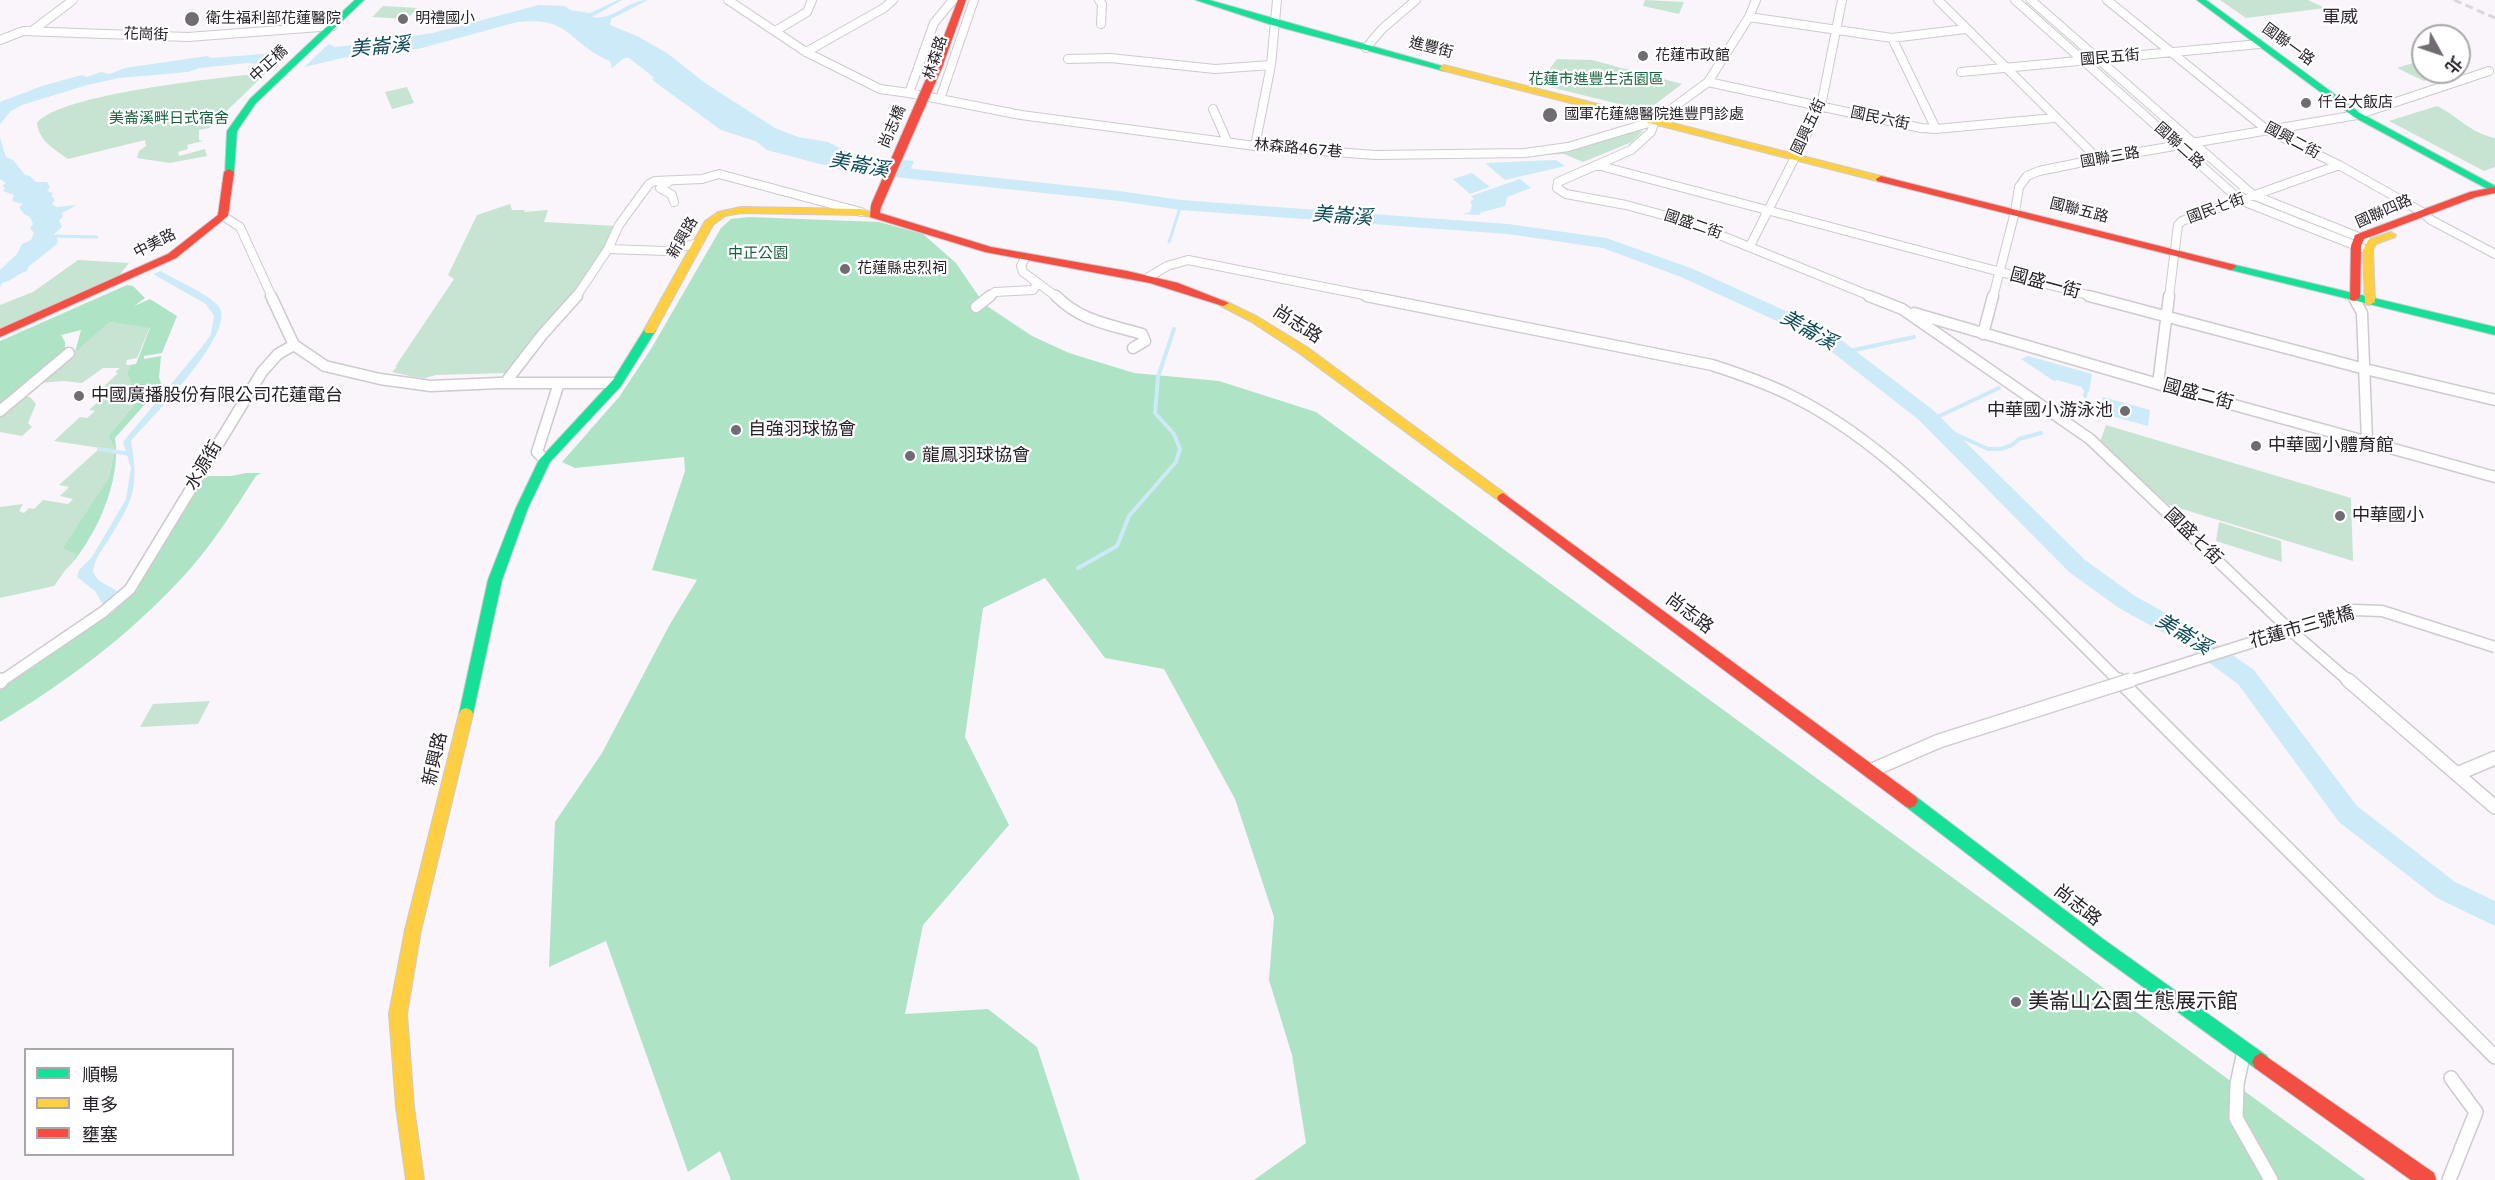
<!DOCTYPE html>
<meta charset="utf-8">
<style>
body{margin:0}
#map{position:relative;width:2495px;height:1180px;overflow:hidden;background:#f9f5fa;font-family:"Varela Round","Noto Sans TC",sans-serif}
canvas{display:block}
.legend{position:absolute;left:24px;top:1048px;width:210px;height:108px;box-sizing:border-box;background:#fff;border:2px solid #a9a7a9;margin:0;padding:8px 10px;list-style:none;font-size:18px;color:#272229}
.legend li{display:flex;align-items:center;gap:12px;height:30px}
.legend b{width:30px;border:2px solid #a9a7a9}
.north{position:absolute;left:2411px;top:24px;width:60px;height:60px;box-sizing:border-box;background:#fff;border:2px solid #a9a7a9;border-radius:50%;rotate:130deg;font-size:16px;font-weight:700;line-height:24px;text-align:center;color:#272229}
.north::after{content:'';display:block;margin:auto;width:21px;height:27px;background:#706c72;clip-path:polygon(50% 0,100% 100%,50% 72%,0 100%)}
</style>
<div id="map">
<canvas width="2495" height="1180"></canvas>
<ul class="legend">
<li><b style="height:8px;background:#16e098"></b>順暢</li>
<li><b style="height:8px;background:#ffcf43"></b>車多</li>
<li><b style="height:8px;background:#f24e42"></b>壅塞</li>
</ul>
<div class="north">北</div>
</div>
<script>
const ctx = document.querySelector('canvas').getContext('2d');
ctx.lineJoin = 'round';
function fillPath(path, color) {
  ctx.fillStyle = color;
  ctx.fill(path, 'evenodd');
}
function stroke(path, color, width, dash) {
  ctx.strokeStyle = color;
  ctx.lineWidth = width;
  ctx.lineCap = dash ? 'butt' : 'round';
  ctx.setLineDash(dash || []);
  ctx.stroke(path);
}
function label(font, color, halo, rows, align = 'center') {
  ctx.font = font + ' "Varela Round","Noto Sans TC",sans-serif';
  ctx.lineWidth = 4.5;
  ctx.setLineDash([]);
  ctx.textBaseline = 'middle';
  ctx.strokeStyle = halo;
  ctx.fillStyle = color;
  for (const [text, x, y, turn = 0] of rows) {
    ctx.save();
    ctx.translate(x, y);
    ctx.rotate((+turn || 0) * Math.PI / 180);
    ctx.textAlign = isNaN(turn) ? turn : align;
    if (halo) ctx.strokeText(text, 0, 0);
    ctx.fillText(text, 0, 0);
    ctx.restore();
  }
}
const green = new Path2D(`
 M1645 0 1684 2 1679 14 1643 6Z
 M2220 0H2308L2325 8 2246 18Z
 M383 6 418 8 407 19 372 17Z
 M1557 59 1592 60 1682 84 1649 109 1643 110 1538 84Z
 M2423 60V72H2451L2424 81 2397 68Z
 M266 73 209 128 199 130V140L203 141 187 145 188 149 178 152 179 156 205 149 207 156 170 163 137 158 139 151 146 146 145 140 68 159C54 149 39 141 37 123 58 94 225 77 266 73Z
 M407 87 414 103 392 109 385 92Z
 M2437 106C2458 116 2470 133 2495 138V167L2484 171 2389 121Z
 M1634 128 1643 131 1632 142 1583 162 1564 154 1515 156Z
 M510 204 512 210H525L524 212 548 210 544 222 616 226 586 279 507 373 436 375 425 378 414 377 392 372 397 367H395L454 279 448 275 477 215Z
 M78 260 129 263 114 282 0 333V305L33 292Z
 M110 322 150 327 137 358 127 360 126 365H130L127 373 132 387 140 390 142 396 108 436 115 449 109 477 64 548 76 555 54 586 0 598V507L23 504 19 511 24 513 29 508 34 509 43 500 68 504 73 499 60 496 69 487 59 485 100 448 54 441 80 417 87 418 95 411 89 410 102 398 96 394 118 373 115 372 120 368H103L82 383 64 381 37 383Z
 M22 396 30 397 36 404 28 423 32 427 22 436 0 432V414Z
 M2106 425 2351 498 2353 561 2169 505 2100 442Z
 M2219 522 2281 541 2282 562 2216 541Z
 M210 701 198 724 140 727 153 704Z`);
const forest = new Path2D(`
 M749 217 879 222 923 234 956 263 984 304 1032 336 1069 353 1134 373 1219 381 1316 412 2366 1180H1254L1306 1143 1292 1055 1269 980 1274 917 1235 799 1164 669 1105 658 1045 578 983 608 965 737 1009 825 923 925 905 1014 988 1009 1037 1047 1080 1180H731L720 1151 688 1172 606 941 549 967 555 822 602 753 670 624 697 580 652 570 685 471 684 457 575 468 562 462 619 397 651 349 721 228 731 219Z
 M127 285 133 286 145 298 134 306 150 299 177 316 162 353 144 356V359L161 356 159 378 162 385 115 438C122 481 95 540 65 571L76 555 63 548 109 477 115 449 108 436 142 396 140 390 132 387 127 373 130 365 136 364 150 328 110 322 75 352 81 330 61 335 65 342V351L0 407V341Z
 M246 473H261L256 476C233 511 210 549 180 580 127 637 66 682 0 722V690L50 655 137 589 204 476H231Z`);
const water = new Path2D(`
 M618 0H622L592 17C614 21 627 0 648 0L611 19 610 25 637 36 667 53 705 83 775 128 798 137 828 142 849 153 870 157 914 161 908 175 820 164 767 150 740 128 665 86 629 58H624L612 68 610 61C568 44 573 16 517 22L418 49 351 56 304 67 247 63 199 68 188 72 119 78 87 85 22 105 11 111 0 124V102L42 86 82 75 87 77 101 72 109 74 125 68 207 56 212 58 288 52 329 44 335 47 345 46 433 33 539 5 565 6 570 10 590 13Z
 M0 138 6 157 13 160 25 175 30 176 36 182H47L50 187 47 191 53 193 51 196 55 200 52 204 57 207 77 205 62 213 63 217 59 220 62 227 54 234 58 240 57 244 28 267 27 271C17 274 12 281 2 283L0 288V270L17 254 22 244 31 240 34 233 30 228 33 224 30 217 24 214 19 207 23 204 12 201 14 195 3 191 5 188 2 186 6 183 0 179Z
 M1556 160 1565 166 1505 180 1485 163Z
 M1472 173 1490 187 1470 194 1453 179Z
 M1520 179 1531 188 1507 197 1505 206 1479 213 1481 215 1463 214 1470 212 1472 205 1470 202 1474 199 1471 196Z
 M161 271C175 280 211 295 219 307 237 333 149 420 131 441 139 488 134 499 109 539 102 550 94 559 93 572L98 580 117 591 103 605 95 591 77 577 79 570 92 557 126 499 131 468 123 442 205 343 211 334 214 316 206 304 153 274Z
 M2028 356 2092 374 2089 392 2082 389V387L2057 380 2054 381 2021 359Z
 M2103 397 2150 410 2148 426 2100 413Z`);
const pier = new Path2D(`
 M328 41 331 42 301 70 271 68 293 48Z`);
const streamFar1 = new Path2D(`
 M53 236 97 237
 M1169 242 1181 205`);
const stream = new Path2D(`
 M1845 352 1914 337
 M2085 396 2087 387
 M1931 420 1999 388
 M1937 426 1988 449H2001L2012 445 2019 439 2041 433
 M99 449 130 454
 M1078 568 1117 546 1129 516 1176 462 1180 449 1174 434 1155 413 1158 377 1174 329`);
const river = new Path2D(`
 M660 74 665 76 733 124 783 140 785 143 777 148 721 130 655 82 652 79Z
 M816 152 849 162 1119 191 1181 200 1508 224 1606 238 1693 269 1828 330 1933 410 2085 560 2135 596 2198 631 2254 670 2357 806 2455 882 2495 901V926L2437 898 2339 822 2238 684 2182 643 2119 608 2069 572 1919 420 1814 338 1681 277 1603 248 1508 234 1181 210 1119 201 847 172 810 160 808 157Z`);
const streetFar2 = new Path2D(`
 M728 0 806 52 880 89 909 93
 M953 0 934 23 909 93 1021 115 1255 146 1375 155 1525 153 1568 147 1655 121
 M1099 0 1102 4 1101 24
 M1756 0 1749 17 1708 82 1655 121 1651 132 1631 150 1558 182 1557 188 1566 194 1626 205 1685 221 1873 297
 M1938 0 2098 159
 M2015 0 2240 200 2362 248
 M2031 0 2253 195 2366 240
 M2107 0 2267 130 2339 165 2422 212 2431 220 2495 254
 M1749 17 1892 38 1965 29
 M777 30 807 12 812 0
 M32 31 73 0
 M1892 38 1936 129
 M0 40 23 31 188 37 333 26
 M1366 48 1382 29 1416 0
 M806 52 884 8 893 0
 M1068 59 1110 58 1215 69 1271 65
 M1961 72 2259 44
 M1708 82 1921 128 1936 129 2054 118
 M940 99 974 0
 M1213 109 1227 141
 M1255 146 1271 65 1277 0
 M1597 165 2095 297
 M670 181 660 188 672 195 674 202
 M223 216 240 227 272 297
 M1750 246 1821 106 1842 0
 M608 249 665 251 699 243
 M1025 258 1021 266 1023 272 1057 297
 M1149 277 1167 266 1188 260 1374 297
 M576 297 608 249 619 225 649 184 655 181 702 179 719 174 861 212
 M988 297 995 292 1033 290 1037 283 1033 280
 M1993 297 2015 212 2019 187 2027 176 2039 171 2098 159 2357 115 2489 71
 M2169 297 2178 225 2182 221 2339 165`);
const streetFar1 = new Path2D(`
 M1056 296C1081 321 1108 324 1142 334L1145 341 1133 348
 M1366 296 1712 365C1740 374 1766 383 1792 396 1863 431 1922 488 1978 542 2026 588 2073 635 2120 682
 M1869 296 1902 309 2090 439 2289 629 2350 682
 M2089 296 2365 369 2495 400
 M2354 298 2362 313 2367 441
 M976 307 990 296
 M1914 313 2158 384 2495 477
 M1983 334 1993 296
 M294 345 325 366 380 379 431 386 499 383H617
 M505 383 542 335 577 296
 M2158 384 2169 296
 M0 411 69 353
 M545 460 537 452 559 383
 M0 682 103 612 130 589 262 372 278 354 294 345 271 296`);
const street = new Path2D(`
 M2119 680 2495 1057
 M2348 680 2495 807
 M0 682 2 680
 M1870 771 1939 741
 M2457 774 2495 758
 M2244 1051 2237 1084 2236 1118 2271 1180
 M2449 1180 2476 1112 2451 1078`);
const fast = new Path2D(`
 M355 0H364L256 103 237 131 234 172 229 175 225 174 227 131 250 99Z
 M1196 0H1209L1449 68 1444 71 1272 25Z
 M2197 0H2206L2360 113 2495 186V193L2354 117Z
 M2231 264 2495 327V335L2227 269V265Z
 M650 326 656 330 621 386 550 462 528 508 502 580 473 714 471 718 466 720 461 718 459 714 488 580 516 508 539 460 613 380 646 327Z
 M1910 794 1915 796 2103 939 2267 1056 2270 1062 2267 1068 2261 1071 2255 1068 2091 949 1905 806 1902 801 1905 796Z`);
const slow = new Path2D(`
 M1444 65 1885 177 1886 179 1881 182 1441 70 1439 68Z
 M741 207 861 209 879 215 874 218 861 215 741 213 725 216 713 225 654 333H646L644 330 705 221 718 212Z
 M2391 232 2396 235 2395 237 2376 244 2373 250 2375 302 2369 305 2365 304 2363 250 2368 240Z
 M1223 300 1258 317 1307 347 1507 495 1509 498 1507 501H1499L1299 353 1250 321 1219 305 1217 303Z
 M466 708 471 710 473 714 421 930 407 1014 414 1107 424 1180H406L396 1107 389 1014 405 930 459 714 461 710Z`);
const jam = new Path2D(`
 M958 0H966L944 62 936 64 934 62Z
 M229 169 234 172 228 216 176 258 0 337V329L168 254 218 215 224 172Z
 M1881 176 2235 265 2236 267 2231 270 1877 181 1876 179Z
 M2495 187V193L2476 197 2364 239 2361 246 2360 298 2354 301 2350 300 2351 246 2355 235 2470 192Z
 M876 203 881 206 880 213 991 247 1127 271 1178 283 1229 303 1223 306 1150 283 985 252 870 217 871 206Z
 M1503 493 1915 796 1918 801 1915 806 1910 808 1905 806 1499 501 1497 498 1499 495Z
 M2261 1053 2434 1173 2436 1180H2411L2255 1068 2252 1062 2255 1056Z`);
const rail = new Path2D(`
 M2454 0 2495 18`);
const streetBridgeFar1 = new Path2D(`
 M2127 682 2354 610 2382 611 2495 647`);
const streetBridge = new Path2D(`
 M1939 741 2131 680`);
const jamBridge = new Path2D(`
 M876 206 939 62`);
const markers = [
 [192,19,8,"#706c72"],
 [403,19,6,"#706c72"],
 [1643,56,6,"#706c72"],
 [2306,103,6,"#706c72"],
 [1550,115,8,"#706c72"],
 [845,269,6,"#706c72"],
 [79,396,6,"#706c72"],
 [2125,411,6,"#706c72"],
 [736,430,6,"#706c72"],
 [2256,446,6,"#706c72"],
 [910,456,6,"#706c72"],
 [2340,516,6,"#706c72"],
 [2016,1002,6,"#706c72"]
];
const farPoinames = [
 ["衛生福利部花蓮醫院",206,19],
 ["明禮國小",415,19],
 ["花蓮市政館",1655,56],
 ["仟台大飯店",2318,103],
 ["國軍花蓮總醫院進豐門診處",1564,115],
 ["花蓮縣忠烈祠",857,269]
];
const farStreetnames = [
 ["花崗街",146,35,2],
 ["國聯一路",2288,45,36],
 ["進豐街",1431,48,14],
 ["林森路",936,58,-72],
 ["國民五街",2110,58,-5],
 ["中正橋",269,64,-43],
 ["國民六街",1880,119,12],
 ["尚志橋",893,127,-67],
 ["國興五街",1809,127,-65],
 ["國興二街",2292,141,28],
 ["國聯二路",2179,146,42],
 ["林森路467巷",1298,149,5],
 ["國聯三路",2110,158,-10],
 ["國民七街",2216,209,-20],
 ["國聯五路",2079,211,14],
 ["國聯四路",2384,212,-24],
 ["國盛二街",1693,225,19],
 ["新興路",683,238,-60],
 ["中美路",155,244,-27]
];
const farParknames = [
 ["花蓮市進豐生活園區",1596,80],
 ["美崙溪畔日式宿舍",169,119],
 ["中正公園",758,254]
];
const farQuarternames = [
 ["軍威",2340,18]
];
const streetNames = [
 ["國盛一街",2045,284,15],
 ["尚志路",1297,325,33],
 ["國盛二街",2198,395,15],
 ["水源街",204,466,-59],
 ["國盛七街",2193,537,44],
 ["尚志路",1689,614,37],
 ["花蓮市三號橋",2302,628,-16],
 ["新興路",436,759,-77],
 ["尚志路",2077,906,38]
];
const poiNames = [
 ["中國廣播股份有限公司花蓮電台",91,396],
 ["中華國小游泳池",2113,411,"right"],
 ["自強羽球協會",748,430],
 ["中華國小體育館",2268,446],
 ["龍鳳羽球協會",922,456],
 ["中華國小",2352,516]
];
const waterNames = [
 ["美崙溪",380,48,-5],
 ["美崙溪",859,166,11],
 ["美崙溪",1342,217,4],
 ["美崙溪",1808,331,29],
 ["美崙溪",2183,635,31]
];
const nearPoinames = [
 ["美崙山公園生態展示館",2028,1002]
];
fillPath(green, '#c7e4d2');
fillPath(forest, '#aee4c5');
fillPath(water, '#cceaf7');
fillPath(pier, '#f9f5fa');
stroke(streamFar1, '#cceaf7', 3);
stroke(stream, '#cceaf7', 4);
fillPath(river, '#cceaf7');
stroke(streetFar2, '#cecacf', 10);
stroke(streetFar1, '#cecacf', 13);
stroke(street, '#cecacf', 16);
stroke(fast, '#cecacf', 2);
stroke(slow, '#cecacf', 2);
stroke(jam, '#cecacf', 2);
stroke(streetFar2, '#fefefe', 8);
stroke(streetFar1, '#fefefe', 10);
stroke(street, '#fefefe', 13);
fillPath(fast, '#16e098');
fillPath(slow, '#ffcf43');
fillPath(jam, '#f24e42');
stroke(rail, '#d9d7da', 3, [8, 4.5]);
stroke(streetBridgeFar1, '#cecacf', 13, []);
stroke(streetBridge, '#cecacf', 16, []);
stroke(jamBridge, '#cecacf', 12, []);
stroke(streetBridgeFar1, '#fefefe', 10);
stroke(streetBridge, '#fefefe', 13);
stroke(jamBridge, '#f24e42', 10);
for (const [x, y, r, color] of markers) {
  const dot = new Path2D();
  dot.arc(x, y, r, 0, 2 * Math.PI);
  ctx.fillStyle = color;
  ctx.fill(dot);
  stroke(dot, '#fff', 2);
}
label('15px', '#272229', '#fff', farPoinames, 'left');
label('15px', '#272229', '#fff', farStreetnames);
label('15px', '#17623c', '#fff', farParknames);
label('18px', '#332936', '#fff', farQuarternames);
label('18px', '#272229', '#fff', streetNames);
label('18px', '#272229', '#fff', poiNames, 'left');
label('italic 20px', '#0c4959', '#fff', waterNames);
label('21px', '#272229', '#fff', nearPoinames, 'left');
</script>
